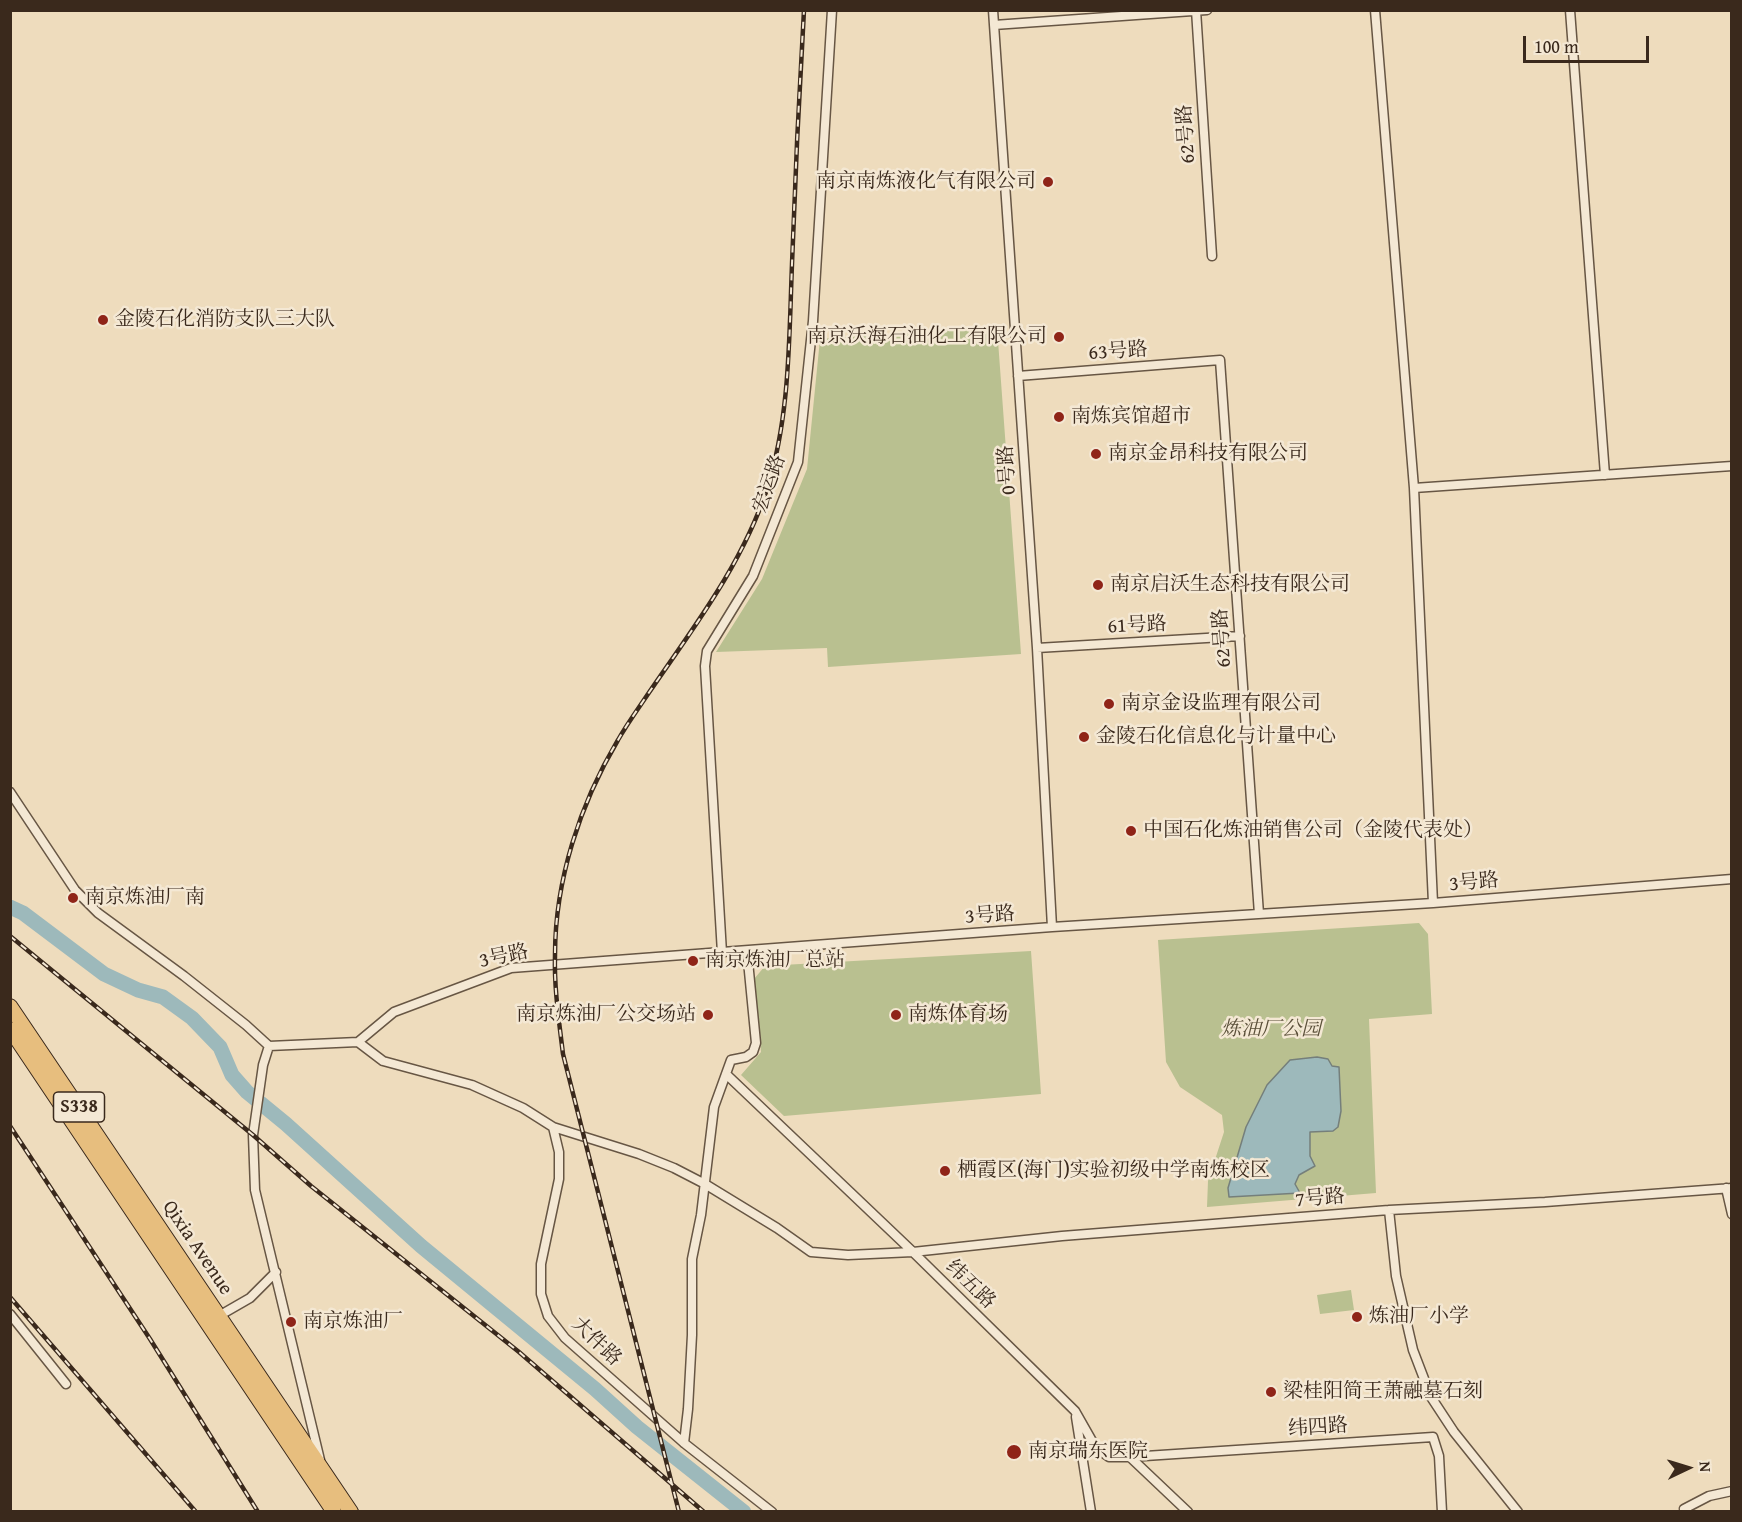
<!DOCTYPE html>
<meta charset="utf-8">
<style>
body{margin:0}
#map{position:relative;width:1742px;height:1522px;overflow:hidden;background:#eedcbd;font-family:"Gentium Book Plus",serif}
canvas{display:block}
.frame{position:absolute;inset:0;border:12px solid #3a291c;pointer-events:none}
.north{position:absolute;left:1658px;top:1438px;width:60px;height:60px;-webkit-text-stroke:4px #f4e8d4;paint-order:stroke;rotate:86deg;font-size:16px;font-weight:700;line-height:24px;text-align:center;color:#3a291c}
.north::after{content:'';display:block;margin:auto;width:21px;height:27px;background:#3a291c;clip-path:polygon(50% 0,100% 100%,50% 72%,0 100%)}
.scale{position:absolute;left:1523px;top:36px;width:126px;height:27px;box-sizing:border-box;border:3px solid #3a291c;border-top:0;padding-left:8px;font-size:18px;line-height:21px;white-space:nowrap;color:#3a291c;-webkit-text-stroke:4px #f4e8d4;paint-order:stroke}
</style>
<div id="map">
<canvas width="1742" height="1522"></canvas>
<div class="frame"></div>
<div class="north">N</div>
<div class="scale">100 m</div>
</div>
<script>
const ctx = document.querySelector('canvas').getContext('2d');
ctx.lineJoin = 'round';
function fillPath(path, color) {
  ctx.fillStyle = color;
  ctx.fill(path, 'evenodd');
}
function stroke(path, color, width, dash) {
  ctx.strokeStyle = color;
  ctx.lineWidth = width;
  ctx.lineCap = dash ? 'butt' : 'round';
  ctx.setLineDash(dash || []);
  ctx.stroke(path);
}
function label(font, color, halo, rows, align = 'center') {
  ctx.font = font + ' "Gentium Book Plus","Noto Serif SC",serif';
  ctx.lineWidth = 5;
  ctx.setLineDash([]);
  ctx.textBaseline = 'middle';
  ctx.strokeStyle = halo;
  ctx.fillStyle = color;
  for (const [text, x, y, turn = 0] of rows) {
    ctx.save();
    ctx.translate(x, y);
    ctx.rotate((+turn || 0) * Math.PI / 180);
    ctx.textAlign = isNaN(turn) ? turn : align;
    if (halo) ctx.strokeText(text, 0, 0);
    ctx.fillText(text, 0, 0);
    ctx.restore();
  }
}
const green = new Path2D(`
 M997 327 1021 654 828 667 827 648 716 652 762 579 807 469 820 339Z
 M1419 923 1428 934 1432 1014 1369 1019 1376 1193 1207 1207 1208 1181 1224 1132 1222 1115 1180 1087 1166 1062 1158 940Z
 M1031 951 1041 1094 784 1116 741 1075 761 1052 754 979 765 966Z
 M1351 1290 1354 1310 1320 1314 1317 1295Z`);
const water = new Path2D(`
 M1317 1057 1328 1059 1332 1066 1339 1067 1341 1111 1338 1127 1333 1131 1310 1132V1156L1315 1166 1299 1175 1295 1184 1300 1193 1229 1197 1228 1188 1246 1127 1267 1085 1290 1060Z`);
const river = new Path2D(`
 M10 907 23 913 104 974 138 990 163 997 192 1018 220 1047 232 1075 247 1092 286 1124 421 1246 595 1389 637 1427 744 1512`);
const street = new Path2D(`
 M993 10 1037 648 1052 927
 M1196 10 1212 256
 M1375 10 1414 488 1433 903
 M1570 10 1605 475
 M994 25 1207 10
 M1018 376 1220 360 1259 914
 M1414 488 1732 466
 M1037 648 1240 636
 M10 792 75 890 98 913 184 976 246 1025 269 1046
 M722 953 705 666 707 651 753 576 798 462 813 321 832 10
 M358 1042 383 1061 472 1085 523 1108 553 1127 639 1154 674 1168 705 1184 777 1228 811 1252 848 1255 913 1252 1062 1236 1389 1210 1545 1202 1732 1188
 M269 1046 358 1042 394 1012 511 968 1052 927 1433 903 1732 879
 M269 1046 263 1065 253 1135 255 1190 320 1460
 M726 1074 913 1252 1075 1411 1096 1448 1109 1457H1130L1188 1512
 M553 1127 559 1152V1179L541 1264V1294L548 1316 565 1338 684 1443 772 1512
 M1726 1188 1732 1214
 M1389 1210 1396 1276 1413 1350 1431 1397 1454 1432 1518 1512
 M10 1314 66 1384
 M217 1317 250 1298 276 1272
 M1076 1417 1091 1512
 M684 1443 688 1409 692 1335V1259L701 1215 714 1107 731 1060 746 1057 753 1052 756 1043 747 951
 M1130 1457 1433 1437 1439 1456 1442 1512
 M1684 1509 1709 1496 1732 1491`);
const primary = new Path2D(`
 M10 1006 351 1512
 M10 1029 334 1512`);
const rail = new Path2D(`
 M10 936 253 1135 311 1186 519 1352 704 1512
 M10 1126 150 1339 258 1512
 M10 1297 196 1512
 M679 1512 563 1054C559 1021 554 988 555 955 555 880 580 804 618 740 627 724 638 709 648 694 693 628 742 565 767 489 790 417 789 339 792 264 795 180 799 95 804 10`);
const markers = [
 [1048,182,6,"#8f2418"],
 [103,320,6,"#8f2418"],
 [1059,337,6,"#8f2418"],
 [1059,417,6,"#8f2418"],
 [1096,454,6,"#8f2418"],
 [1098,585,6,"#8f2418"],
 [1109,704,6,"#8f2418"],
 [1084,737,6,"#8f2418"],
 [1131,831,6,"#8f2418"],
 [73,898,6,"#8f2418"],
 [693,961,6,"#8f2418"],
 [708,1015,6,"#8f2418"],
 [896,1015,6,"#8f2418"],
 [945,1171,6,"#8f2418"],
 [1357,1317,6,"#8f2418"],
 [291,1322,6,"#8f2418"],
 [1271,1392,6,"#8f2418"],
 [1014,1452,8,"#8f2418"]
];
const shields = [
 [79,1107,51]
];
const shieldNames = [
 ["S338",79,1107]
];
const streetNames = [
 ["62号路",1187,134,-94],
 ["63号路",1118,352,-4],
 ["0号路",1008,470,-94],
 ["宏运路",770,484,-70],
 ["61号路",1137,626,-3],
 ["62号路",1223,638,-94],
 ["3号路",1474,883,-5],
 ["3号路",990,916,-4],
 ["3号路",504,957,-12],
 ["7号路",1320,1199,-5],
 ["Qixia Avenue",197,1248,56],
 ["纬五路",970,1285,44],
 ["大件路",596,1342,44],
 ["纬四路",1318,1428,-4]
];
const poiNames = [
 ["南京南炼液化气有限公司",1036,182,"right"],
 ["金陵石化消防支队三大队",115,320],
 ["南京沃海石油化工有限公司",1047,337,"right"],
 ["南炼宾馆超市",1071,417],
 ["南京金昂科技有限公司",1108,454],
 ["南京启沃生态科技有限公司",1110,585],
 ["南京金设监理有限公司",1121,704],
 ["金陵石化信息化与计量中心",1096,737],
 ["中国石化炼油销售公司（金陵代表处）",1143,831],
 ["南京炼油厂南",85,898],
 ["南京炼油厂总站",705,961],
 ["南京炼油厂公交场站",696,1015,"right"],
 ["南炼体育场",908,1015],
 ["栖霞区(海门)实验初级中学南炼校区",957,1171],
 ["炼油厂小学",1369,1317],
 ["南京炼油厂",303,1322],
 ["梁桂阳简王萧融墓石刻",1283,1392],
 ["南京瑞东医院",1028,1452]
];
const parkNames = [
 ["炼油厂公园",1271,1030]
];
fillPath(green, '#b9c090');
fillPath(water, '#9db9bb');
stroke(water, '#757f7b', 1.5);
stroke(river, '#9db9bb', 15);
stroke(street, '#675644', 11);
stroke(primary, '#3a291c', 16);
stroke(street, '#f4e8d4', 8);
stroke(primary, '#e7be7e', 14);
stroke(rail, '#3a291c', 4.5);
stroke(rail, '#f4e8d4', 2, [7]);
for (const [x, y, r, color] of markers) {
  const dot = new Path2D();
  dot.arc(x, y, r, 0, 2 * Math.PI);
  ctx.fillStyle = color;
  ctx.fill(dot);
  stroke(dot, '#f4e8d4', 2);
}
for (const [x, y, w] of shields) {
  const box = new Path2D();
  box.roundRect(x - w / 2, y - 15, w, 30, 4.5);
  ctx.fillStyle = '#f4e8d4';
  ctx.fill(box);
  stroke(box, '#3a291c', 1.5);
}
label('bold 18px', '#3a291c', null, shieldNames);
label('20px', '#3a291c', '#f4e8d4', streetNames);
label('20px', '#3a291c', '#f4e8d4', poiNames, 'left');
label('italic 20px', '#5a4f39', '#f4e8d4', parkNames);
</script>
